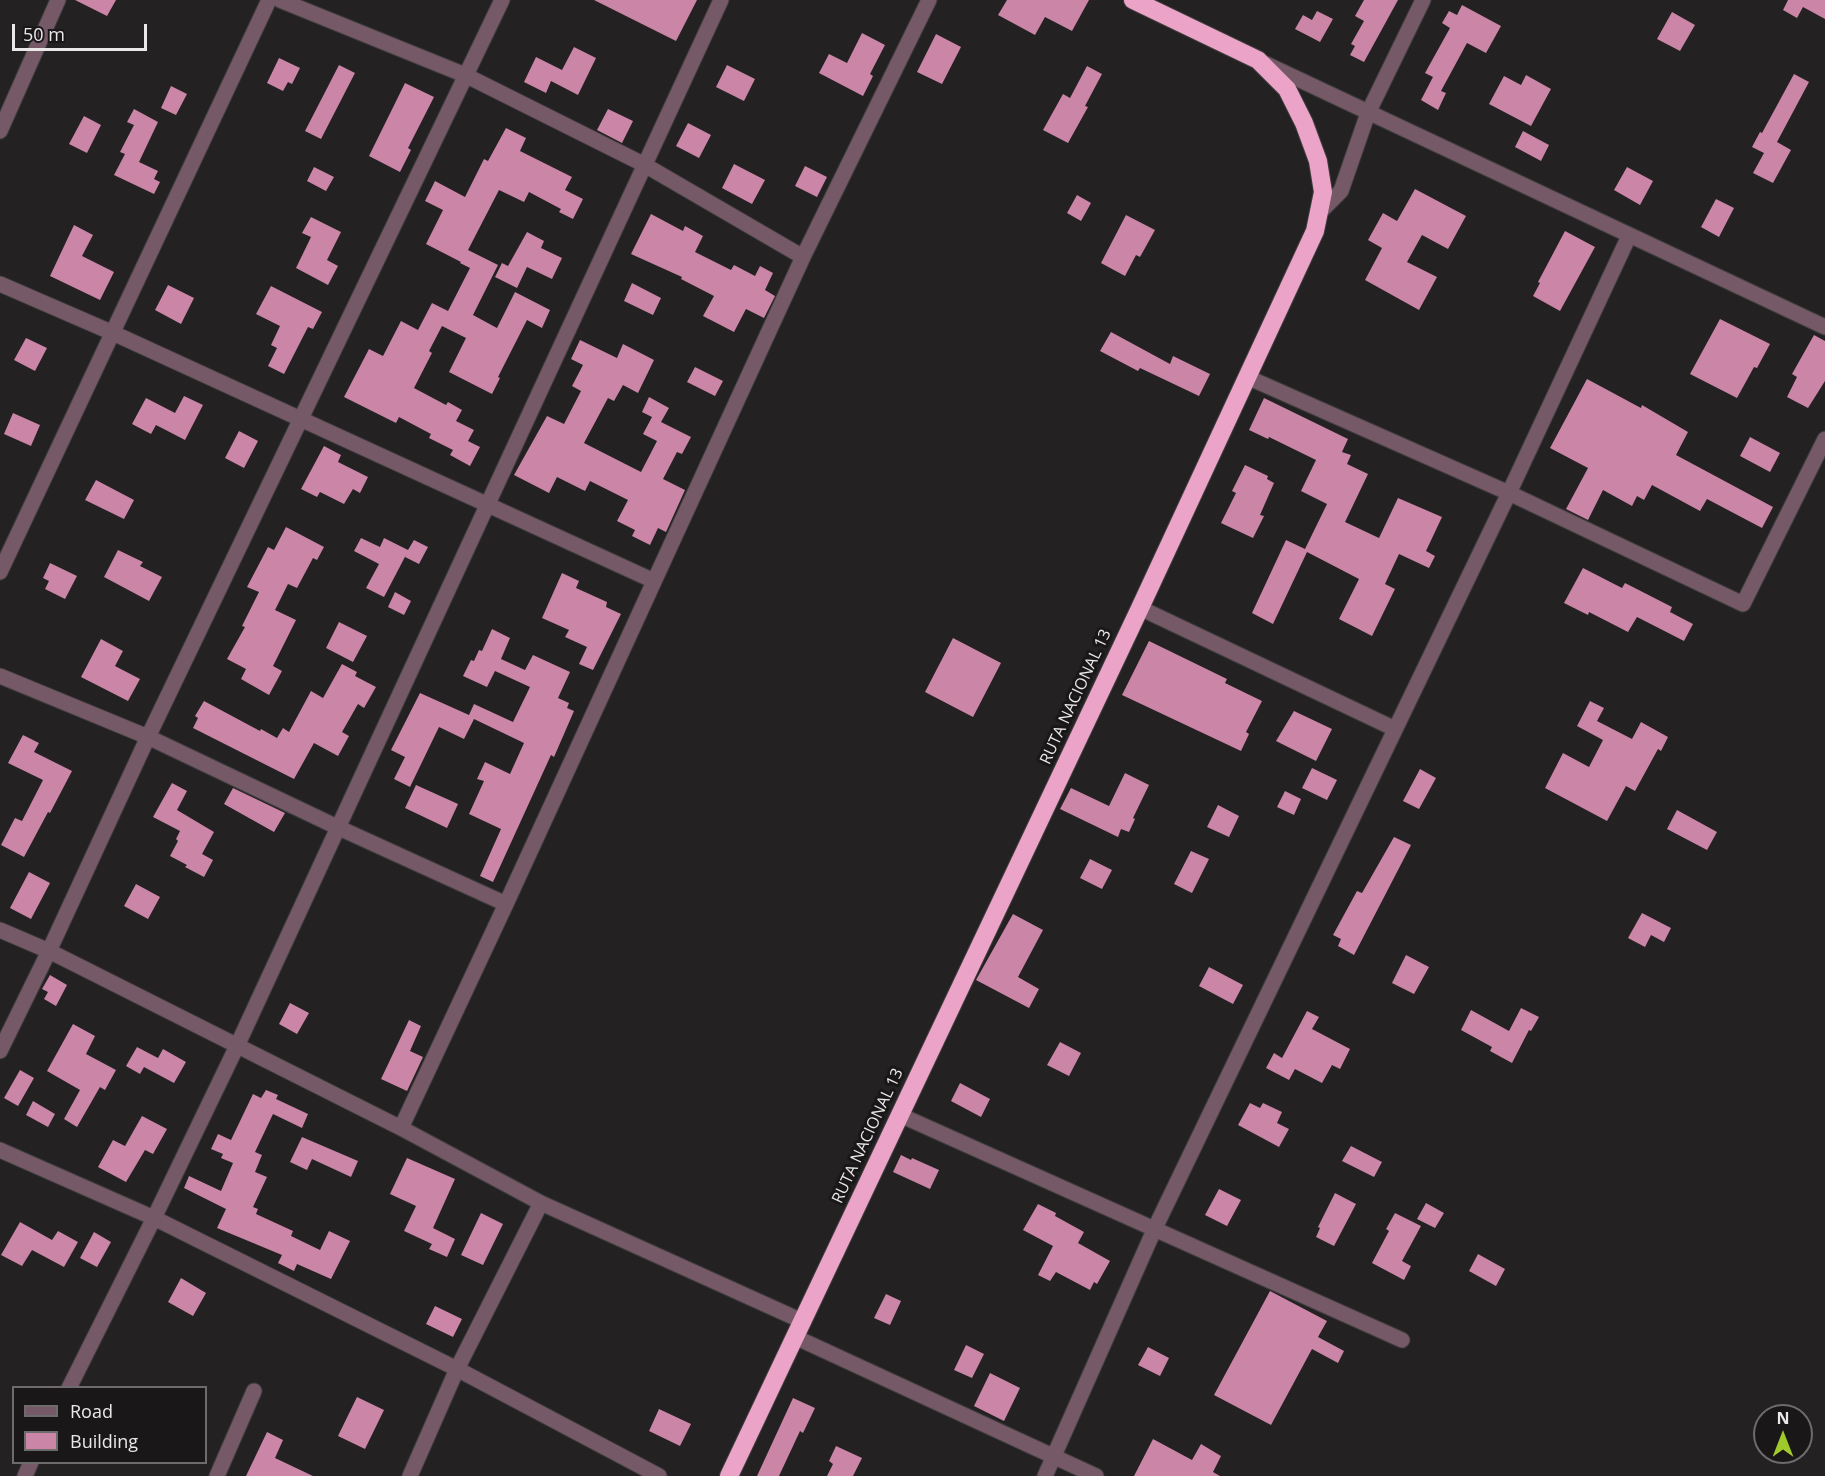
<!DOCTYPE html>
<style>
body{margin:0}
#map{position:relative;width:1825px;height:1476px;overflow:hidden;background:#242122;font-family:"Open Sans",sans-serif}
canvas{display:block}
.legend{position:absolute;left:12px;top:1386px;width:195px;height:78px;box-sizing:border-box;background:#1a1719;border:2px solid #6d6b6c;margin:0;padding:8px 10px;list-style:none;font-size:18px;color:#eae8e9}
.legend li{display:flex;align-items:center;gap:12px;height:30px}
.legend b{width:30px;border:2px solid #6d6b6c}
.north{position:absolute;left:1753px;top:1404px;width:60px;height:60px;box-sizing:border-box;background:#1a1719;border:2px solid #6d6b6c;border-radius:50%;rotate:0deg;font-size:16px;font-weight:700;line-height:24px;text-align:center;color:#eae8e9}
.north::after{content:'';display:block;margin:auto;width:21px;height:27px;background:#a0c92c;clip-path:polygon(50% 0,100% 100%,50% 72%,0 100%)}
.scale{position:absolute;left:12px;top:24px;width:135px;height:27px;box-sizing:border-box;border:3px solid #eae8e9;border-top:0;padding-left:8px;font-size:18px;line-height:21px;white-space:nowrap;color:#eae8e9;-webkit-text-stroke:4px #1a1719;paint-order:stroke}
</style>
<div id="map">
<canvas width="1825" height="1476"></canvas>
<ul class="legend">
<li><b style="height:8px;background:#755966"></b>Road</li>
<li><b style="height:16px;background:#ca85a7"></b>Building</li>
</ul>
<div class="north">N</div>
<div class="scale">50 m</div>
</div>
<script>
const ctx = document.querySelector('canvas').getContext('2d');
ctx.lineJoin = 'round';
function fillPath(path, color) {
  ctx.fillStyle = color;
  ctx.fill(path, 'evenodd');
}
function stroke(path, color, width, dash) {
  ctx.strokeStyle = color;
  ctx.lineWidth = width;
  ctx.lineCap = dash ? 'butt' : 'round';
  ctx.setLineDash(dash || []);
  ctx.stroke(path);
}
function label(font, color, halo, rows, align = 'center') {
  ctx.font = font + ' "Open Sans",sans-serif';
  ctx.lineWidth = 6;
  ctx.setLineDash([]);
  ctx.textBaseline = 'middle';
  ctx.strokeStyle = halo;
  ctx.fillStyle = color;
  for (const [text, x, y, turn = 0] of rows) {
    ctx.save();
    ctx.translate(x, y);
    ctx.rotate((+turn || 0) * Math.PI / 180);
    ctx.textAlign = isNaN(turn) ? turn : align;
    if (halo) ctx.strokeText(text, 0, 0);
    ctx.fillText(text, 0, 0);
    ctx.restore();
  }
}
const building = new Path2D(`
 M75 0H116L107 16Z
 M594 0H697L676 41Z
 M1007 0H1089L1072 31 1045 17 1035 35 998 15Z
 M1364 0H1398L1364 62 1350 55 1355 46 1351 44 1364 21 1355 16Z
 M1788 0H1825V19L1803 7 1797 18 1783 10Z
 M1462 5 1501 26 1486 53 1467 43 1441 91 1446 93 1438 110 1421 100 1433 77 1425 73 1450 28 1442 23 1449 11 1457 15Z
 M1317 11 1333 19 1320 42 1295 29 1303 15 1312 20Z
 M1672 12 1695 25 1680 51 1657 39Z
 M862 33 885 45 870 74 873 76 863 96 819 73 829 54 847 63Z
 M936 34 961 47 942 84 917 72Z
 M574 47 596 58 578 95 551 81 546 93 524 82 536 57 562 70Z
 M279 58 300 68 292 84 288 82 283 91 267 83Z
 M339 65 355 73 321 139 305 131Z
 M727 65 755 79 744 101 716 87Z
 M1087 66 1102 74 1085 106 1088 107 1068 143 1043 130 1063 94 1070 98Z
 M1794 74 1809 82 1777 142 1791 150 1773 183 1753 173 1764 153 1752 147 1760 132 1762 133Z
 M1526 75 1551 89 1531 126 1489 104 1504 76 1521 85Z
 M405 83 434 97 408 148 411 150 400 172 369 156Z
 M171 86 187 94 176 115 161 108Z
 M134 109 158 122 139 162 158 171 154 179 160 182 154 194 114 175 125 154 120 152 134 125 127 122Z
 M608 109 633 121 622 143 597 130Z
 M84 116 101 125 87 153 69 144Z
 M688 123 711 135 699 158 676 146Z
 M506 128 526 138 520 151 572 177 565 190 583 199 573 219 559 212 561 209 529 192 524 202 499 190 468 250 498 265 473 315 497 328 515 292 550 310 542 328 527 320 498 377 500 378 492 394 449 372 466 338 442 326 429 351 432 353 414 388 446 405 448 402 462 410 456 421 474 430 468 441 480 447 470 466 450 455 453 450 429 438 431 434 399 417 396 423 344 397 369 349 383 356 401 321 418 330 432 303 448 311 470 268 460 263 461 262 426 244 443 210 425 201 435 181 465 197 484 159 488 161Z
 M1523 131 1549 145 1541 161 1515 147Z
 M734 164 765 180 752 204 722 188Z
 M805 166 827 177 817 197 795 186Z
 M314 167 334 177 326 191 307 181Z
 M1627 167 1653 181 1640 205 1614 190Z
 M1415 189 1466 216 1448 249 1422 235 1407 262 1437 277 1419 310 1365 280 1382 248 1368 240 1383 213 1397 221Z
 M1077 195 1091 203 1081 221 1067 213Z
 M1716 199 1734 208 1719 237 1701 227Z
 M651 214 683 231 685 226 703 236 695 252 731 270 734 265 755 276 760 266 773 273 765 290 775 296 764 318 746 309 734 332 703 316 714 296 681 279 682 277 631 254Z
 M1126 215 1155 230 1140 257 1136 255 1125 276 1101 263Z
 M311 217 341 232 327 260 338 266 328 285 296 268 311 237 302 233Z
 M74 225 93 235 82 256 114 272 100 300 50 276Z
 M1565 231 1595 247 1560 311 1533 296 1540 283 1538 282Z
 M527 232 544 241 541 248 562 258 552 279 527 267 517 288 495 277 502 263 508 266Z
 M632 283 661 298 653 315 624 301Z
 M168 285 194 298 181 324 155 310Z
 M271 286 322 312 313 329 308 327 284 374 268 366 277 348 271 345 280 326 256 314Z
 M1720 319 1770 344 1757 368 1754 367 1737 398 1690 374Z
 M1111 332 1170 364 1173 356 1210 374 1199 396 1140 368 1138 371 1100 351Z
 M1814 335 1825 341V381L1808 408 1787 397 1797 377 1792 374Z
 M26 338 47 348 35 371 14 360Z
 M580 340 617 358 623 344 654 360 638 393 623 385 614 401 608 398 584 443 641 472 657 441 643 434 652 417 642 412 649 397 669 408 661 422 691 437 682 454 677 452 663 479 685 490 666 532 658 528 650 545 632 536 635 530 617 521 628 500 590 481 585 491 557 477 549 493 514 475 547 416 564 424 581 391 572 386 583 365 571 359Z
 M695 367 723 381 715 396 687 382Z
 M1587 379 1641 408 1642 405 1688 432 1676 455 1773 507 1762 528 1707 499 1700 511 1652 485 1644 500 1637 496 1632 506 1603 490 1588 520 1566 509 1588 468 1550 448Z
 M184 396 203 405 185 440 156 425 151 434 132 424 146 398 175 413Z
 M1264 398 1348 439 1342 452 1351 455 1347 464 1368 474 1345 522 1379 538 1398 498 1442 517 1426 551 1435 556 1429 568 1399 554 1385 584 1395 589 1372 636 1339 619 1359 579 1307 552 1273 624 1252 613 1286 540 1305 549 1327 504 1301 491 1316 460 1269 437 1268 439 1249 430Z
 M13 413 40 425 31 446 4 434Z
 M239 431 258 441 244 468 225 458Z
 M1750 437 1780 453 1770 472 1740 456Z
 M324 446 341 455 338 462 368 477 360 493 353 489 344 504 320 492 317 497 301 489Z
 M1245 465 1268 476 1267 479 1274 483 1260 515 1264 516 1253 538 1221 523 1236 493 1232 491Z
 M96 480 134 500 124 519 85 500Z
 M286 527 324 547 317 560 313 558 297 588 288 584 275 610 296 620 273 666 282 671 269 695 241 679 246 669 227 659 245 627 242 626 259 592 247 587 268 547 274 550Z
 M361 538 380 547 384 538 408 550 414 540 428 547 419 564 405 557 407 553 384 597 366 588 379 564 354 551Z
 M118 550 143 562 140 566 162 577 149 601 104 577Z
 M50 563 77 576 65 599 45 589 49 581 43 578Z
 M1583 568 1622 588 1625 583 1672 607 1670 612 1693 624 1684 641 1637 617 1628 632 1589 612 1588 615 1564 603Z
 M562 573 579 581 576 588 607 602 606 607 621 614 593 670 579 664 587 647 565 637 569 630 542 618Z
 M395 592 411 601 404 615 388 607Z
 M339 622 367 636 353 662 326 648Z
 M492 629 510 638 501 659 525 670 533 655 570 672 558 698 569 703 567 708 574 711 554 757 551 755 493 882 480 876 501 829 469 814 484 781 477 779 485 762 510 774 524 743 474 719 464 739 439 727 410 787 394 779 405 757 391 750 420 693 469 715 474 704 513 722 530 687 495 671 487 687 463 676 471 660 474 661 479 650 482 651Z
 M953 638 1001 663 973 717 925 692Z
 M101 639 123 651 115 666 140 679 128 701 81 677Z
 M1149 641 1227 679 1225 683 1262 701 1246 732 1249 734 1241 751 1122 695Z
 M342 664 357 672 355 676 376 687 364 708 358 704 342 732 349 736 338 756 314 743 294 779 193 728 198 718 195 716 204 701 260 731 261 729 277 738 283 728 289 732 311 691 323 698Z
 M1590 701 1604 708 1597 721 1632 739 1641 722 1668 737 1661 751 1658 749 1635 791 1626 786 1607 821 1545 788 1563 753 1589 767 1603 740 1577 726Z
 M1294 711 1332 729 1316 761 1276 741Z
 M23 735 39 743 34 752 72 771 50 813 48 812 24 857 1 845 15 818 22 821 43 780 8 763Z
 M1312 768 1337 780 1327 800 1302 788Z
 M1420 769 1436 778 1419 809 1403 801Z
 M1125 773 1149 785 1133 818 1135 819 1129 832 1121 829 1118 837 1060 809 1071 788 1109 806Z
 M172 783 187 791 177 810 214 832 202 854 213 860 204 877 185 867 187 865 170 856 178 841 176 839 180 831 153 817Z
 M416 785 458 804 447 828 405 808Z
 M233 788 285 813 274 832 224 804Z
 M1285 791 1301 799 1294 815 1277 807Z
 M1218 805 1239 816 1229 837 1207 827Z
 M1677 810 1717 832 1707 850 1667 829Z
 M1394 837 1411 845 1354 955 1338 946 1341 939 1333 935 1357 891 1362 893Z
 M1191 851 1209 859 1192 893 1174 884Z
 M1090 859 1112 870 1102 889 1080 878Z
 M29 872 50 883 31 919 10 908Z
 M136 884 160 897 148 919 124 906Z
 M1642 913 1671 928 1664 942 1651 935 1645 947 1628 938Z
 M1013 914 1043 930 1018 977 1039 989 1029 1008 976 980Z
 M1406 955 1429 967 1414 994 1392 983Z
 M1209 967 1243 985 1233 1004 1199 986Z
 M50 975 67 985 56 1006 44 999 48 992 42 989Z
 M290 1003 309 1013 297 1034 279 1024Z
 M1521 1008 1539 1017 1531 1031 1529 1030 1512 1063 1490 1051 1492 1047 1461 1030 1471 1010 1509 1031Z
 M1307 1011 1319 1017 1312 1029 1350 1049 1340 1069 1332 1065 1322 1083 1295 1069 1289 1080 1266 1068 1274 1053 1282 1058Z
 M409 1020 421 1026 410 1051 423 1057 407 1091 381 1079Z
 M73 1024 95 1036 86 1054 116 1070 105 1090 100 1087 77 1127 64 1119 80 1090 47 1071Z
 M1060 1042 1081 1053 1069 1076 1047 1065Z
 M137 1047 158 1058 163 1049 186 1062 174 1083 144 1067 140 1074 126 1066Z
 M20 1070 34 1078 18 1106 4 1098Z
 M960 1083 990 1099 981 1117 951 1101Z
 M266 1090 278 1095 276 1099 308 1114 302 1128 273 1114 255 1152 262 1155 255 1172 267 1177 253 1207 258 1209 256 1214 293 1231 291 1236 320 1250 329 1231 350 1241 331 1279 297 1264 294 1271 278 1263 282 1255 217 1228 226 1209 184 1188 189 1176 221 1191 233 1163 221 1158 223 1154 211 1149 218 1134 231 1140 253 1094 261 1098Z
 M33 1101 55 1114 48 1127 26 1115Z
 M1250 1103 1260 1108 1263 1103 1282 1112 1277 1123 1289 1129 1279 1147 1238 1125Z
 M142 1116 167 1129 153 1154 145 1150 126 1182 98 1167 113 1140 125 1146Z
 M302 1137 358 1161 351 1177 312 1159 307 1170 290 1162Z
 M1351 1146 1382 1162 1374 1177 1342 1161Z
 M901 1155 911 1160 912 1158 939 1170 930 1189 893 1172Z
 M407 1158 455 1179 433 1228 455 1239 447 1257 429 1249 432 1244 404 1231 416 1206 390 1194Z
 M1219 1189 1241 1200 1227 1226 1205 1215Z
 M1335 1193 1356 1204 1334 1246 1316 1237 1320 1228 1318 1227Z
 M1426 1203 1444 1213 1435 1228 1417 1219Z
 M1038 1204 1056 1213 1055 1216 1084 1232 1078 1243 1110 1261 1097 1284 1094 1282 1090 1290 1056 1272 1050 1281 1038 1275 1053 1246 1023 1230Z
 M481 1213 503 1224 483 1265 461 1255Z
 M1395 1213 1421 1226 1402 1261 1411 1266 1404 1280 1372 1263 1389 1231 1386 1229Z
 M20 1222 52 1240 58 1231 78 1242 64 1267 32 1250 22 1266 1 1255Z
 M94 1232 111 1242 97 1267 80 1258Z
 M1478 1254 1505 1269 1496 1286 1469 1271Z
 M181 1278 206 1293 193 1316 168 1302Z
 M1270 1291 1327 1321 1318 1337 1344 1351 1338 1363 1312 1349 1271 1425 1214 1395Z
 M886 1294 901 1301 890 1325 874 1318Z
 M435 1306 462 1319 453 1337 426 1324Z
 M966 1345 984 1354 972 1378 954 1370Z
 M1148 1347 1169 1358 1160 1376 1138 1365Z
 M990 1373 1020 1388 1004 1421 974 1406Z
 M357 1397 384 1410 365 1449 338 1436Z
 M793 1398 815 1408 803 1433 800 1431 779 1476H757Z
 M659 1409 691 1424 680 1446 649 1431Z
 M267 1432 283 1440 275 1458 313 1476H246Z
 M1153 1439 1192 1460 1201 1444 1221 1456 1213 1472 1220 1476H1134Z
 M836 1446 862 1458 853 1476H827L833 1464 829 1461Z`);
const minor = new Path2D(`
 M280 0 465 75 643 164 803 257
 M1266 64 1825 327
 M0 131 58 0
 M1319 213 1341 191 1368 113 1423 0
 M0 284 113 333 654 581
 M1247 377 1509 493 1743 604 1825 439
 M0 572 269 0
 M1140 608 1395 729
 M0 676 148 737 337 827 506 904
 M0 930 49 951 401 1128
 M0 1051 49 951 148 737 502 0
 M900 1115 1402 1340
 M0 1150 154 1218 457 1369 659 1476
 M802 1321 541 1203 401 1128 506 904 803 257 929 0
 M795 1337 1096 1476
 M69 1388 154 1218 237 1046 721 0
 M25 1476 31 1462
 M217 1476 254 1391
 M410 1476 457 1369 541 1203
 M1045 1476 1155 1228 1509 493 1629 236`);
const highway = new Path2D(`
 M729 1476 1140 608 1315 231 1323 192 1318 161 1304 123 1287 89 1258 60 1133 0`);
const streetNames = [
 ["RUTA NACIONAL 13",1076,697,-65],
 ["RUTA NACIONAL 13",868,1136,-65]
];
fillPath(building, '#ca85a7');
stroke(minor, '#403d3e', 17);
stroke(highway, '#403d3e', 20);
stroke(minor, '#755966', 15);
stroke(highway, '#eba4c7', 18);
label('16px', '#eae8e9', '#1a1719', streetNames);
</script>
